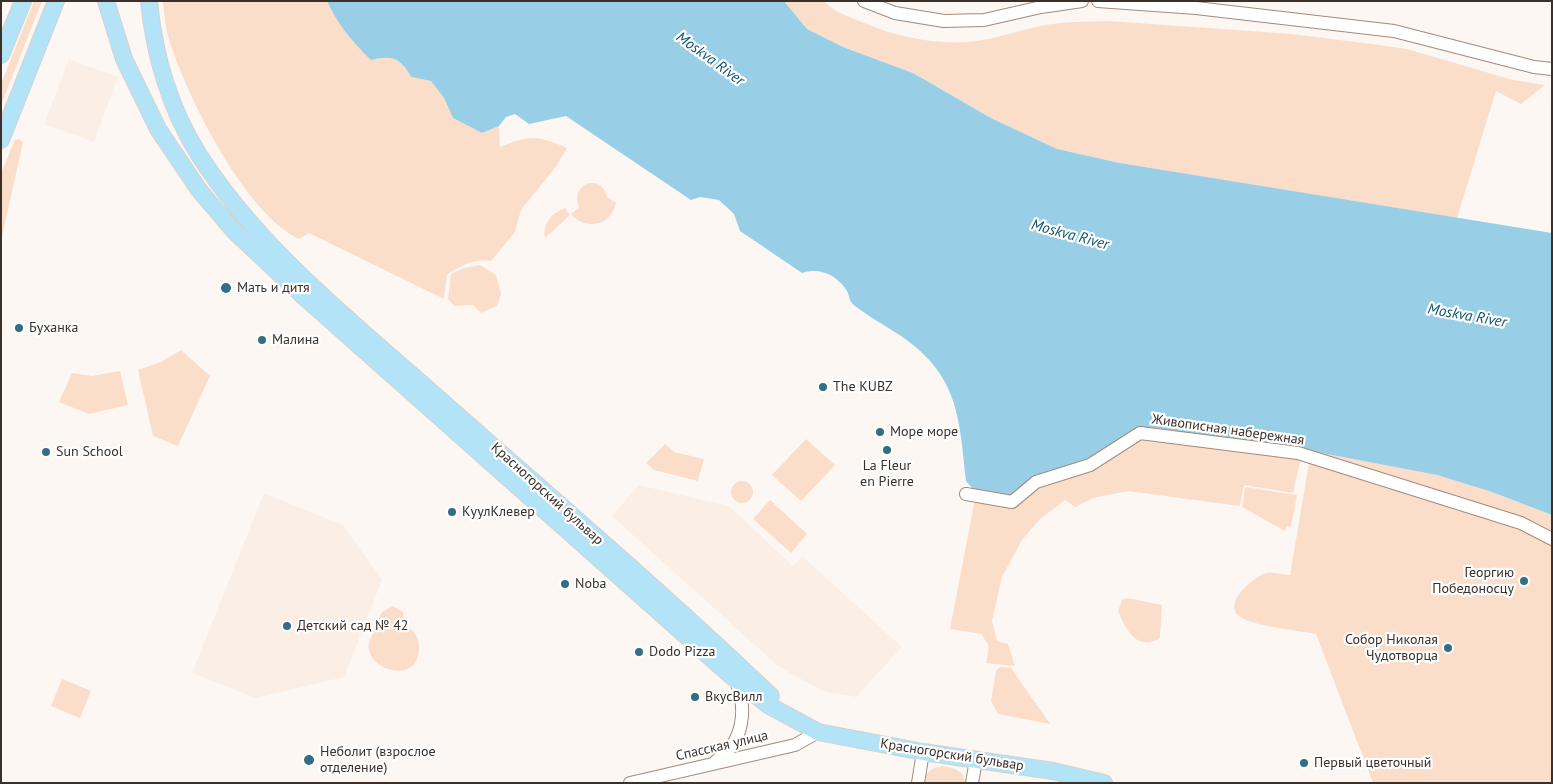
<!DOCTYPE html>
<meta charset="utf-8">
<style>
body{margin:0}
#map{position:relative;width:1553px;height:784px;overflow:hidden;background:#fdf7f4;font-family:"PT Sans",sans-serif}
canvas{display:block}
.frame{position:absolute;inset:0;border:2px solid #3b312a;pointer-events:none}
</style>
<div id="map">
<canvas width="1553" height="784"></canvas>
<div class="frame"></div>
</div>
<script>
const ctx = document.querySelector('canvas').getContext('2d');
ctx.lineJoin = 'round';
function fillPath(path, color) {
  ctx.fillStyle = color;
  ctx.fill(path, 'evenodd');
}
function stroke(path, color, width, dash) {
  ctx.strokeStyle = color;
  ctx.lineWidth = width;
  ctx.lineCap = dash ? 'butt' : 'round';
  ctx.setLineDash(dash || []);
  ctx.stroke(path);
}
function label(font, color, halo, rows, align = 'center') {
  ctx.font = font + ' "PT Sans",sans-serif';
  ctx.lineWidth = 4.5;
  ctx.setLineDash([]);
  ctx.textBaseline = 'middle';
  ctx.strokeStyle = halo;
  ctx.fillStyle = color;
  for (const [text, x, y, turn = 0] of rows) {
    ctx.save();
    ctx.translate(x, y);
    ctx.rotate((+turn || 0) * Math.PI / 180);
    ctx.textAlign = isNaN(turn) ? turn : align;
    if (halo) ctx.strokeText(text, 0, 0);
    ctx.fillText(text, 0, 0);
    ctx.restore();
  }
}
const built = new Path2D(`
 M69 59 118 77 94 142 44 124Z
 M639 485 729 506 793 566 802 556 902 647 856 697 826 692 793 675 778 666 612 516Z
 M264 493 343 525 382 580 344 677 256 698 192 673Z`);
const green = new Path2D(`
 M34 1H42L1 105V84Z
 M163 1H327L332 12 371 59C393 55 400 58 411 77L431 81 444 98 453 118 482 133 499 126 500 147C531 135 536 135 567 148L557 165 521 210 515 232 491 261C474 259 461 265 447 275L444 299 309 233 299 239C245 214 186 95 169 39 165 27 164 13 163 1Z
 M784 1H824C835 13 850 17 864 23 895 36 931 44 965 42 989 41 1013 32 1036 27 1060 21 1085 22 1109 21L1292 34 1372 44 1407 49 1513 80 1545 85 1521 104 1496 91 1457 218 1120 163 1057 149 991 118 913 73 843 47 807 29Z
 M19 139 23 142 1 241V173L15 140Z
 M588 183C599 182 605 187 607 197L616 203C611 226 585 231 571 214L579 207C575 197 577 188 588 183Z
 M565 208 570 215 545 238C542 224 552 213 565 208Z
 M480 265 496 275 501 294 497 306 481 313 473 305 454 306 448 299 451 274 464 268Z
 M181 350 210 376 178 446 153 436 138 370 161 362Z
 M120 371 128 405 89 414 59 402 72 373 92 376Z
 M1141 436 1301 457 1293 493 1244 485 1240 506 1128 491 1093 498 1075 507 1065 500 1040 519 1022 540 1002 577 992 621 997 641 1008 644 1015 666 986 663 989 646 981 634 950 629 975 499 1038 485Z
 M806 439 835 465 801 501 772 475Z
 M665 444 674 452 704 459 698 481 654 470 646 463Z
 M1311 451 1437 475 1492 492 1552 515V783H1373L1316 634C1299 631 1258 626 1244 619 1219 607 1249 581 1263 574 1269 571 1282 574 1290 575Z
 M731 492a11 11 0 1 1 22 0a11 11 0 1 1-22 0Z
 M1245 487 1297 495 1291 527 1287 526 1285 531 1242 507Z
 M770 500 807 534 791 553 753 519Z
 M1127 598 1162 605 1160 637 1157 640C1135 650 1125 627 1118 611L1122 600Z
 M393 606 403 612 404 624C412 629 419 636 419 646 421 696 338 660 381 626L379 618 382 612Z
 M1000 667 1011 668 1050 724 998 714 991 701 996 671Z
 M62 679 91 691 80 718 51 706Z
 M942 766C953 768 965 770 965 783H924L925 775 932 769Z`);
const water = new Path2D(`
 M327 1H784L807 29 843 47 913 73 991 118 1057 149 1120 163 1552 233V515L1492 492 1437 475 1311 451 1138 429 1087 460 1012 497 974 490 966 481C959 414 958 374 898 334 889 328 856 309 851 302 849 299 849 294 847 291 837 275 820 267 802 273L740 231 734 214 719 200 700 197 691 200 566 116 529 124 515 114 506 117 499 126 482 133 453 118 444 98 431 81 411 77C400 58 393 55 371 60 354 44 336 22 327 1Z`);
const minor = new Path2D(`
 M864 1 895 13 944 21 984 20 1041 7 1082 1
 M1098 1 1196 8 1394 31 1534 67 1552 69
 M966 494 1012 502 1036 482 1090 465 1140 433 1298 453 1521 523 1552 539
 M716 761C744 743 748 708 735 679
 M630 783 795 745 818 732
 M918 783 923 752
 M972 783 976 760`);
const major = new Path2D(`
 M106 1 124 59 158 129 199 190 234 231 301 294 729 674 768 705 818 732 923 752 1053 771 1104 783
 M149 1C154 54 170 109 199 155 258 247 347 318 429 390 543 491 660 590 771 696
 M1 55 23 1
 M1 140 56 1`);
const markers = [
 [226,288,6,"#326e86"],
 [19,328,5,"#326e86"],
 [262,340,5,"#326e86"],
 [823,387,5,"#326e86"],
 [880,432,5,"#326e86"],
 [887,450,5,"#326e86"],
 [46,452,5,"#326e86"],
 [452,512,5,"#326e86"],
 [1524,581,5,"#326e86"],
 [565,584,5,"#326e86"],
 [287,626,5,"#326e86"],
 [1448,648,5,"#326e86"],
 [639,652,5,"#326e86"],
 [695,697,5,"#326e86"],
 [309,760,6,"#326e86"],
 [1304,763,5,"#326e86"]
];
const poiNames = [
 ["Мать и дитя",237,288],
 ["Буханка",29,328],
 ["Малина",272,340],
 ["The KUBZ",833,387],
 ["Море море",890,432],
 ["Sun School",56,452],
 ["La Fleur",887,466,"center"],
 ["en Pierre",887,482,"center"],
 ["КуулКлевер",462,512],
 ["Георгию",1514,573,"right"],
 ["Победоносцу",1514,589,"right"],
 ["Noba",575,584],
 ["Детский сад № 42",297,626],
 ["Собор Николая",1438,640,"right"],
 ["Чудотворца",1438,656,"right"],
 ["Dodo Pizza",649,652],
 ["ВкусВилл",705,697],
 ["Неболит (взрослое",320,752],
 ["отделение)",320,768],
 ["Первый цветочный",1314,763]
];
const streetNames = [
 ["Живописная набережная",1228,430,8],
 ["Красногорский бульвар",547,494,42],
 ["Спасская улица",722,746,-13],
 ["Красногорский бульвар",952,755,9]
];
const waterNames = [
 ["Moskva River",710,59,36],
 ["Moskva River",1070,235,15],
 ["Moskva River",1467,316,10]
];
fillPath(built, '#fbeee4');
fillPath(green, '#fadeca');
fillPath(water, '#99cfe6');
stroke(minor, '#a28b7a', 14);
stroke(major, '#d4d2d0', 18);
stroke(minor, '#fff', 12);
stroke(major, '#b3e3f7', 16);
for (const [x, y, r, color] of markers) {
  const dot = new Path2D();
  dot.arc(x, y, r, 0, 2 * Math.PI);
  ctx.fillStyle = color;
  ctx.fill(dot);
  stroke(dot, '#fff', 2);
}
label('14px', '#3b312a', '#fff', poiNames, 'left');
label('14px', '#3b312a', '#fff', streetNames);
label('italic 15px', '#0c546b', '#fff', waterNames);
</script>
